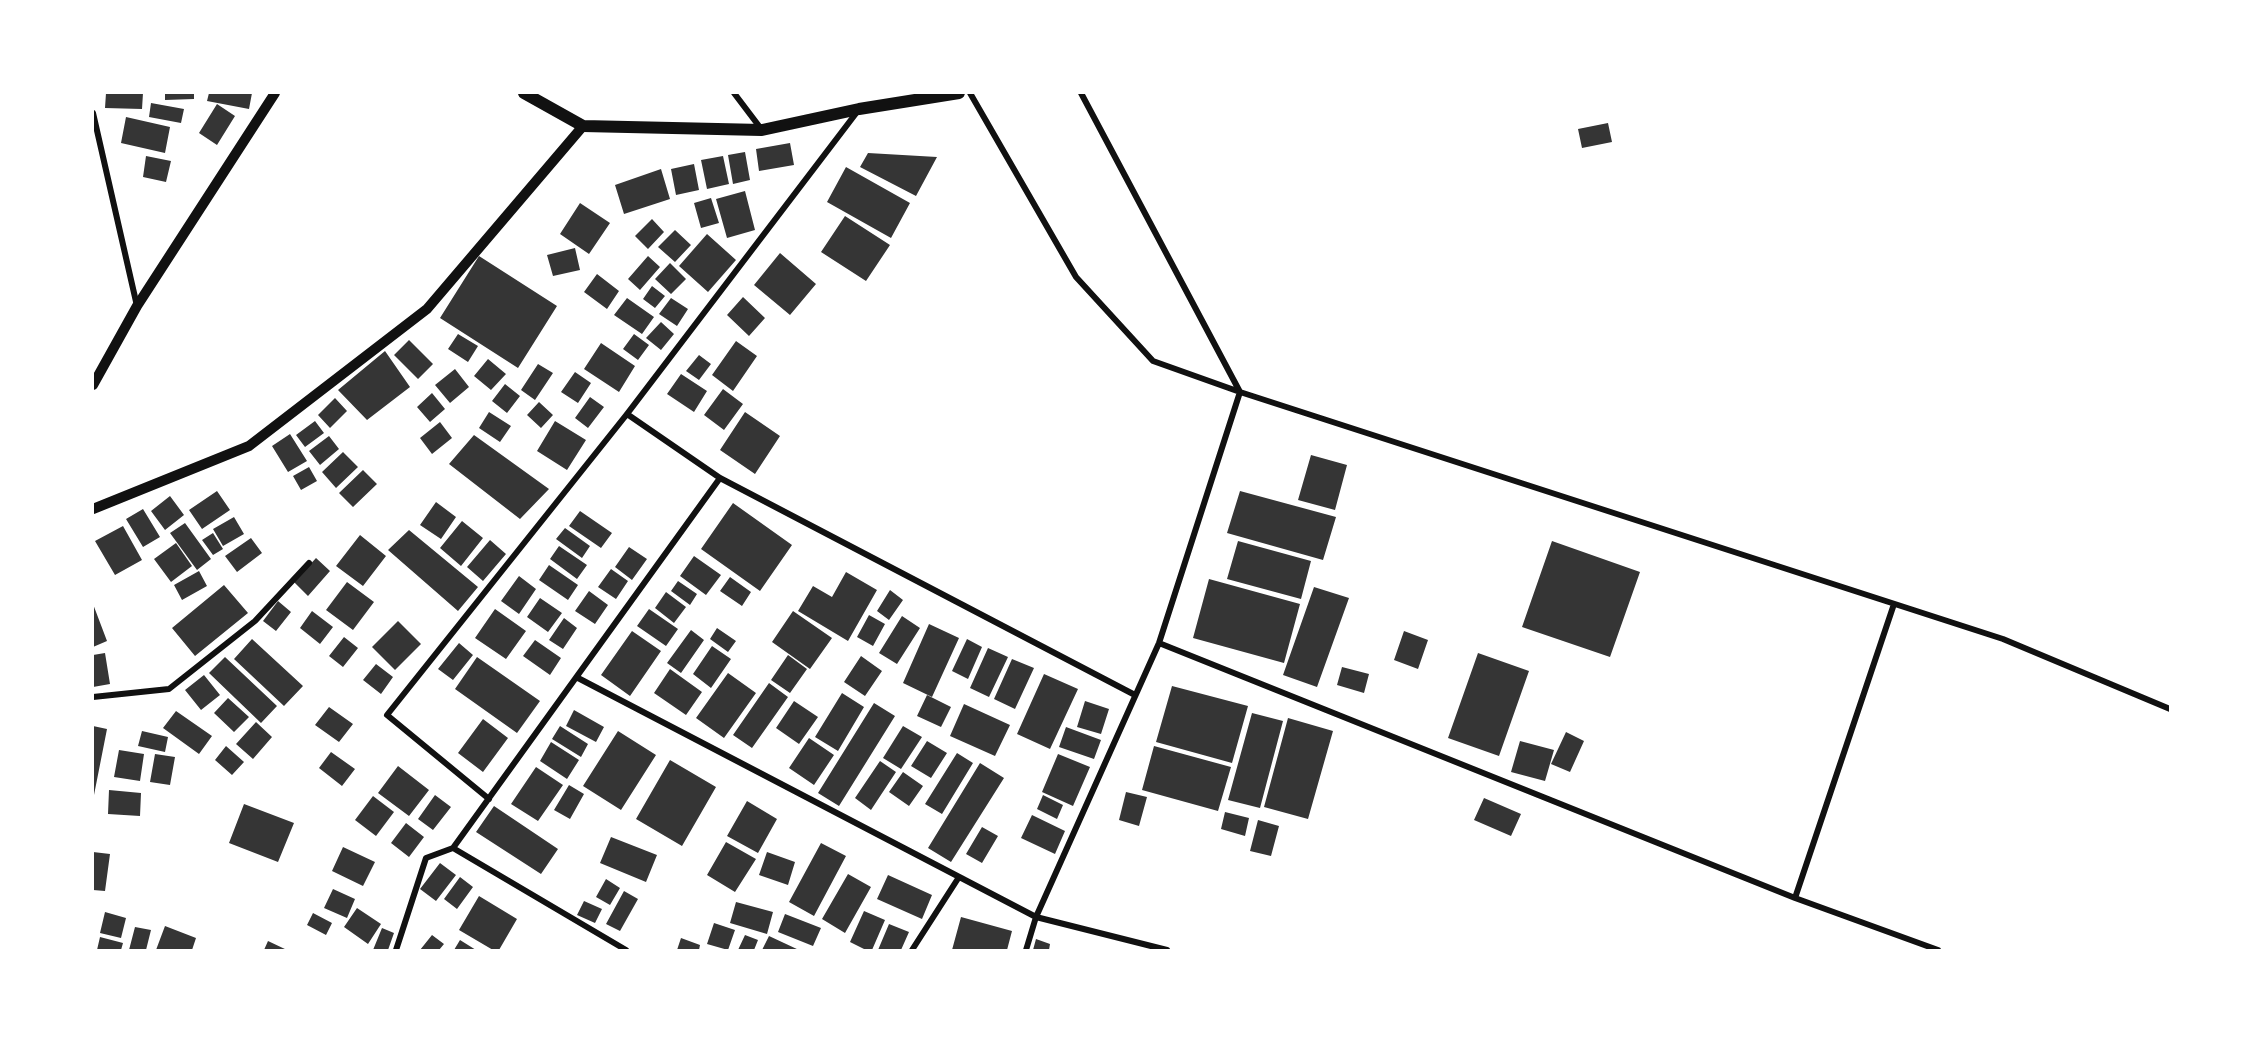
<!DOCTYPE html>
<style>
body{margin:0}
#map{position:relative;width:2263px;height:1043px;overflow:hidden;background:#fff;font-family:Helvetica,sans-serif}
canvas{display:block}
.frame{position:absolute;inset:0;border:94px solid #fff;pointer-events:none}
</style>
<div id="map">
<canvas width="2263" height="1043"></canvas>
<div class="frame"></div>
</div>
<script>
const ctx = document.querySelector('canvas').getContext('2d');
ctx.lineJoin = 'round';
function fillPath(path, color) {
  ctx.fillStyle = color;
  ctx.fill(path, 'evenodd');
}
function stroke(path, color, width, dash) {
  ctx.strokeStyle = color;
  ctx.lineWidth = width;
  ctx.lineCap = dash ? 'butt' : 'round';
  ctx.setLineDash(dash || []);
  ctx.stroke(path);
}
const building = new Path2D(`
 M106 93H143L142 109 105 108Z
 M165 93H194V99L165 100Z
 M209 93H252L249 109 207 101Z
 M151 103 184 109 181 123 149 117Z
 M217 104 235 116 217 145 199 133Z
 M126 117 170 127 165 153 121 143Z
 M1608 123 1612 142 1582 148 1578 129Z
 M790 143 794 165 759 171 756 149Z
 M745 152 750 180 733 184 728 155Z
 M868 153 937 157 916 196 860 167Z
 M146 156 171 161 166 182 143 177Z
 M723 156 729 184 707 189 701 160Z
 M694 164 699 190 676 195 671 169Z
 M846 167 910 203 891 238 827 202Z
 M661 169 670 199 624 214 615 185Z
 M745 191 755 230 727 238 716 199Z
 M711 198 719 223 701 228 694 203Z
 M580 203 610 223 589 254 560 234Z
 M845 216 890 245 866 281 821 252Z
 M652 219 664 232 648 249 635 236Z
 M675 230 691 245 675 262 658 247Z
 M707 234 736 260 708 292 679 266Z
 M575 248 580 270 553 276 547 255Z
 M780 253 816 284 790 315 754 285Z
 M479 256 557 306 518 368 440 318Z
 M648 256 660 267 640 290 628 279Z
 M670 263 686 279 671 294 655 279Z
 M597 274 619 291 607 309 584 292Z
 M652 286 665 296 655 308 643 299Z
 M743 297 765 318 749 336 727 315Z
 M627 298 654 317 642 334 614 315Z
 M671 298 688 309 677 326 659 314Z
 M661 322 674 334 661 350 646 338Z
 M458 334 478 346 468 362 448 349Z
 M634 334 649 345 638 360 623 349Z
 M409 340 433 364 418 379 394 355Z
 M736 341 757 356 733 391 712 375Z
 M601 343 635 366 619 392 584 369Z
 M385 351 410 387 367 420 338 390Z
 M699 355 711 364 699 380 686 371Z
 M488 359 506 374 491 390 474 376Z
 M538 364 553 373 535 400 521 390Z
 M455 369 469 387 450 403 435 385Z
 M575 372 591 383 578 403 561 392Z
 M681 374 707 391 694 412 667 394Z
 M505 384 520 396 507 413 492 401Z
 M723 389 743 404 724 430 704 415Z
 M432 393 445 409 430 422 417 407Z
 M590 397 604 407 588 428 575 418Z
 M335 398 347 411 330 428 318 415Z
 M539 402 553 415 541 428 527 415Z
 M489 412 511 426 500 442 479 428Z
 M745 412 780 436 755 474 720 450Z
 M315 421 324 433 305 447 296 435Z
 M555 421 586 440 567 470 537 451Z
 M440 422 452 438 432 454 420 438Z
 M290 434 307 461 288 472 272 446Z
 M474 435 549 489 520 519 449 464Z
 M329 436 339 449 320 465 309 451Z
 M343 452 358 467 336 488 322 472Z
 M1311 455 1347 465 1335 510 1298 500Z
 M309 467 317 481 301 490 293 476Z
 M363 470 377 484 353 507 339 493Z
 M217 491 230 510 202 529 189 510Z
 M1240 491 1336 517 1323 560 1227 533Z
 M170 496 184 515 165 530 151 511Z
 M436 502 456 517 441 539 420 525Z
 M733 503 792 545 760 591 701 549Z
 M143 509 160 537 143 547 126 519Z
 M580 511 612 533 601 548 569 526Z
 M234 517 244 534 223 546 213 529Z
 M462 521 483 538 461 566 440 548Z
 M185 523 211 559 197 570 170 533Z
 M123 526 142 560 115 575 95 541Z
 M565 528 590 546 582 558 556 539Z
 M409 530 478 587 458 611 388 550Z
 M213 533 223 549 213 555 202 540Z
 M360 535 386 556 363 586 336 566Z
 M251 538 262 553 237 572 225 556Z
 M490 540 506 554 483 581 467 567Z
 M1238 541 1311 561 1301 599 1227 579Z
 M1552 541 1640 572 1610 657 1522 627Z
 M176 543 192 566 171 582 154 559Z
 M559 546 587 565 577 579 550 559Z
 M629 547 647 559 632 580 615 567Z
 M694 556 721 575 706 595 680 576Z
 M316 558 330 571 308 596 294 582Z
 M549 565 578 585 568 600 539 580Z
 M611 569 628 581 616 599 598 587Z
 M199 571 207 586 182 600 174 585Z
 M846 572 877 590 848 641 798 611 813 586 832 597Z
 M519 576 536 589 519 614 501 601Z
 M730 577 751 592 742 606 720 591Z
 M1209 579 1300 604 1284 663 1193 638Z
 M678 581 697 594 690 605 671 591Z
 M347 582 374 602 353 630 326 610Z
 M224 585 248 613 195 656 172 628Z
 M1314 587 1349 598 1317 687 1283 675Z
 M890 590 903 600 889 620 877 611Z
 M589 591 608 605 595 624 575 611Z
 M666 592 686 607 674 623 655 608Z
 M540 598 562 613 548 632 527 617Z
 M278 601 291 612 276 631 263 621Z
 M93 604 107 641 93 647Z
 M495 609 526 631 506 659 475 638Z
 M649 609 678 629 666 646 637 626Z
 M312 611 333 627 320 644 300 628Z
 M793 611 832 638 810 669 772 642Z
 M869 615 885 624 873 646 857 637Z
 M902 616 920 628 897 664 879 653Z
 M564 618 577 628 563 649 549 640Z
 M398 621 421 644 395 670 372 647Z
 M929 624 959 638 932 697 903 683Z
 M717 628 736 641 728 652 710 639Z
 M691 630 704 640 681 673 667 663Z
 M632 631 661 651 630 696 601 675Z
 M1404 631 1428 640 1418 669 1394 660Z
 M344 637 358 648 343 667 329 656Z
 M252 639 303 686 284 706 234 659Z
 M967 639 982 647 968 679 952 671Z
 M535 640 561 658 550 675 523 656Z
 M459 643 473 655 453 680 438 669Z
 M712 646 731 659 711 688 693 674Z
 M988 648 1008 657 989 697 970 688Z
 M105 653 110 684 93 687V655Z
 M1478 653 1529 671 1499 756 1448 738Z
 M788 655 807 669 790 693 771 680Z
 M861 656 882 671 865 696 844 682Z
 M225 657 277 706 261 723 209 673Z
 M477 657 540 701 517 733 455 689Z
 M1012 659 1034 668 1015 709 994 699Z
 M376 664 393 677 381 694 363 680Z
 M1342 667 1369 674 1364 693 1337 685Z
 M670 669 702 692 686 715 654 693Z
 M728 673 756 693 724 738 696 718Z
 M1044 674 1078 689 1050 749 1017 734Z
 M204 675 220 695 201 710 185 690Z
 M769 683 788 697 752 748 733 735Z
 M1172 686 1248 706 1232 763 1156 742Z
 M842 693 864 707 838 751 815 737Z
 M927 695 951 707 941 727 917 716Z
 M228 698 249 717 234 732 214 713Z
 M794 701 818 717 799 744 776 728Z
 M1085 701 1109 709 1101 734 1077 727Z
 M874 703 895 716 839 806 818 793Z
 M964 704 1010 725 995 756 950 736Z
 M329 707 353 724 339 742 315 725Z
 M574 710 604 727 596 742 566 726Z
 M176 711 212 736 199 754 163 728Z
 M1252 713 1283 721 1260 808 1228 800Z
 M1288 718 1333 731 1308 819 1264 807Z
 M483 719 508 738 483 772 458 753Z
 M256 722 272 737 253 759 236 744Z
 M93 726 107 729 94 795H93Z
 M560 726 588 744 581 757 552 739Z
 M903 726 922 737 901 769 883 758Z
 M1066 727 1101 740 1094 759 1059 747Z
 M142 731 168 737 165 752 138 746Z
 M618 731 656 755 621 810 583 786Z
 M1566 732 1584 741 1570 772 1551 764Z
 M809 738 834 755 814 785 789 768Z
 M927 741 947 753 931 778 911 766Z
 M1520 741 1554 750 1545 781 1511 772Z
 M551 742 579 760 567 779 540 761Z
 M226 746 244 762 232 775 215 760Z
 M1154 746 1231 767 1218 811 1142 790Z
 M119 750 144 754 140 781 114 777Z
 M331 752 355 769 342 786 319 768Z
 M957 753 973 763 942 814 925 804Z
 M155 754 175 757 170 785 150 782Z
 M1058 754 1090 767 1073 806 1042 792Z
 M670 760 716 787 682 846 636 819Z
 M880 761 896 772 871 810 855 798Z
 M980 763 1004 778 951 862 928 848Z
 M398 766 429 790 409 816 378 793Z
 M536 767 563 785 538 821 511 804Z
 M903 772 923 786 909 806 889 792Z
 M569 785 584 794 570 819 554 810Z
 M109 790 141 793 140 816 108 814Z
 M1126 792 1147 797 1139 826 1119 820Z
 M435 795 451 807 433 830 418 819Z
 M1043 795 1063 805 1057 819 1037 809Z
 M373 796 394 812 376 836 355 820Z
 M1484 798 1521 814 1511 836 1474 820Z
 M747 801 777 819 758 853 727 836Z
 M244 804 294 823 278 862 229 843Z
 M494 806 558 849 541 874 476 832Z
 M1225 812 1249 818 1245 836 1221 829Z
 M1032 815 1065 831 1055 854 1021 838Z
 M1258 820 1279 826 1271 856 1250 851Z
 M406 823 424 837 409 857 391 843Z
 M982 827 998 836 982 863 966 854Z
 M611 837 657 855 646 882 600 863Z
 M726 842 756 859 735 892 707 875Z
 M821 843 846 856 814 916 789 902Z
 M343 847 375 862 363 886 332 871Z
 M93 852 110 854 105 891 93 890Z
 M767 852 795 862 788 885 759 875Z
 M440 863 456 875 436 901 420 889Z
 M848 874 871 887 845 933 822 919Z
 M888 875 932 895 922 919 877 899Z
 M460 877 473 887 457 909 444 899Z
 M606 879 620 888 610 905 596 897Z
 M333 889 355 899 347 918 324 908Z
 M624 891 638 899 620 931 606 924Z
 M479 896 517 919 499 950H493L459 930Z
 M584 901 602 909 595 923 577 915Z
 M736 902 773 912 767 934 730 923Z
 M357 908 381 924 368 944 344 927Z
 M864 911 885 920 872 950H866L850 942Z
 M105 912 126 918 121 938 100 933Z
 M313 913 332 923 326 935 307 925Z
 M785 914 821 928 813 946 778 932Z
 M961 917 1012 931 1007 950H952Z
 M714 923 735 930 728 950 707 944Z
 M889 924 909 932 901 950H878Z
 M165 926 196 938 192 950H156Z
 M135 927 151 930 146 950H129Z
 M382 928 394 933 388 950H373Z
 M432 935 444 944 439 950H420Z
 M745 935 758 940 754 950H738Z
 M769 936 799 950H762Z
 M100 937 123 943 121 950H97Z
 M681 938 700 945 699 950H677Z
 M1036 939 1050 944 1049 950H1033Z
 M460 940 476 950H454Z
 M268 941 287 950H264Z`);
const minor = new Path2D(`
 M734 93 762 130
 M970 93 1076 277 1153 361 1240 392 2003 639 2170 709
 M93 113 137 306
 M627 414 720 478 1135 695
 M1159 643 1795 898 1938 950
 M578 678 1036 917 1167 950
 M93 697 169 689 255 621 309 563
 M489 799 387 715 627 414 857 112
 M453 848 720 478
 M1795 898 1894 604
 M396 950 426 858 453 848 626 950
 M912 950 959 877
 M1026 950 1036 917 1159 643 1240 392 1081 93`);
const tertiary = new Path2D(`
 M93 385 137 306 275 93
 M93 509 249 446 427 309 583 126`);
const secondary = new Path2D(`
 M524 93 583 126 762 130 859 109 959 93`);
fillPath(building, '#353535');
stroke(minor, '#111', 6);
stroke(tertiary, '#111', 10);
stroke(secondary, '#111', 12);
</script>
